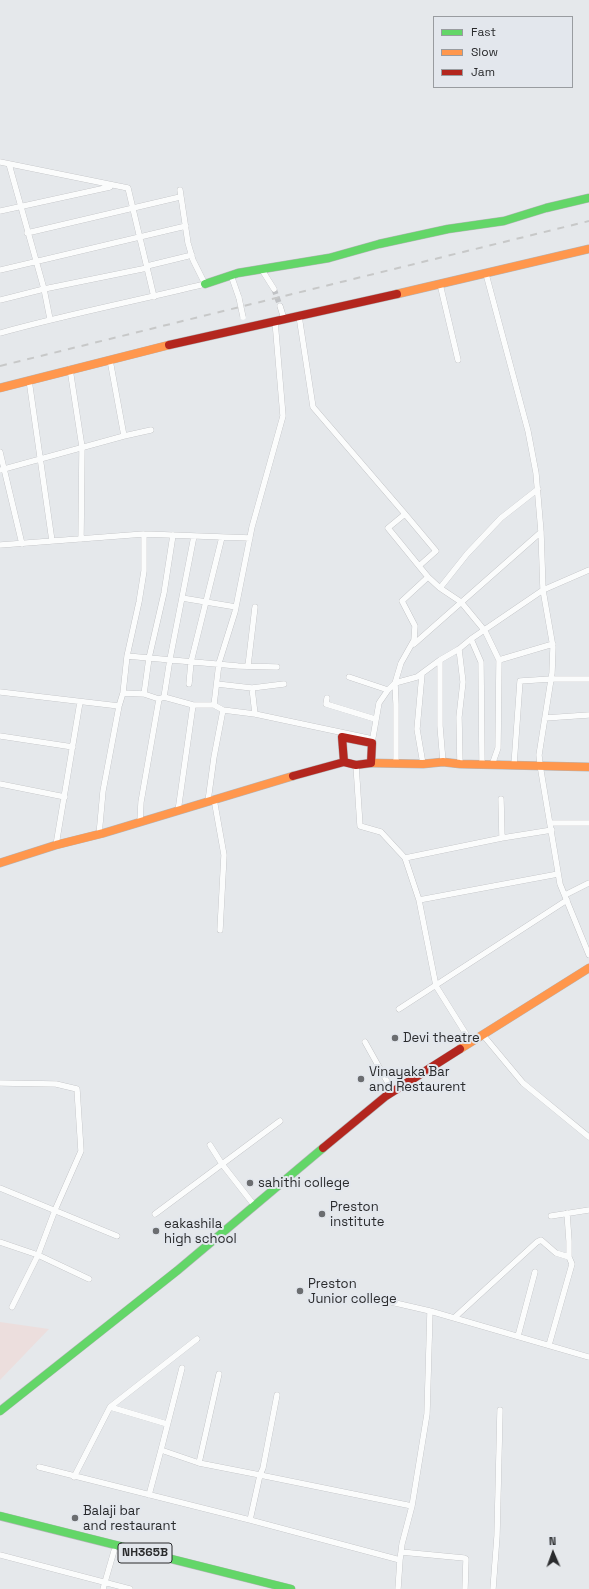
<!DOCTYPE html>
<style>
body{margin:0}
#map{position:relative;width:589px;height:1589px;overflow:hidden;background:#e5e8eb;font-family:"Space Grotesk",sans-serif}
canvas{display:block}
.legend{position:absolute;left:433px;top:16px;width:140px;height:72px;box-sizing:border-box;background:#e3e7ed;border:1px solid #999ca0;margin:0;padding:5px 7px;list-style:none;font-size:12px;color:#2a2b2d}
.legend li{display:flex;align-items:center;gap:8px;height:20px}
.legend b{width:20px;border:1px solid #999ca0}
.north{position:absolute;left:533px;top:1533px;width:40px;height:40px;-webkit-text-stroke:3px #e3e7ed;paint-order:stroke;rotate:358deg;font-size:11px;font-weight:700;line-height:16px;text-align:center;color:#2a2b2d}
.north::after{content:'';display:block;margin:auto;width:14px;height:18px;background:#2a2b2d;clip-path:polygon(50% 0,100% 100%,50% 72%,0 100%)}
</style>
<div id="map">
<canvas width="589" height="1589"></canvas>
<ul class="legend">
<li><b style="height:5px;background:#63d668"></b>Fast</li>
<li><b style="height:5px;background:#ff974d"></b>Slow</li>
<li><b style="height:5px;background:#b3261e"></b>Jam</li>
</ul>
<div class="north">N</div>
</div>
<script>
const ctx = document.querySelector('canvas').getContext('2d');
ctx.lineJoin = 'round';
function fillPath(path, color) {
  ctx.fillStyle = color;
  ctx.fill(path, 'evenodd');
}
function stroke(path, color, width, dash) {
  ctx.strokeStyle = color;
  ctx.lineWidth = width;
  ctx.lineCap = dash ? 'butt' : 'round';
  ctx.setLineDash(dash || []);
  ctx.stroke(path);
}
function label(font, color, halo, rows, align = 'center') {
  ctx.font = font + ' "Space Grotesk",sans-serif';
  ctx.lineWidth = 4;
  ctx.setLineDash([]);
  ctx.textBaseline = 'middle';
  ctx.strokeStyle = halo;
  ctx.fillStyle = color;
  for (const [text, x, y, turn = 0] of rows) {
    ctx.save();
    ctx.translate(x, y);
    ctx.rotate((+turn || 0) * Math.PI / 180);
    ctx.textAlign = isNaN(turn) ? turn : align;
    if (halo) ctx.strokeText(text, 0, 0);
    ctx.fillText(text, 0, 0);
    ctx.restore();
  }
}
const industrial = new Path2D(`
 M0 1322 49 1329 0 1380Z`);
const streetTunnel = new Path2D(`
 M274 289 280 306`);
const street = new Path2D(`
 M0 162 128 188 154 297
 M9 164 44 289 50 319
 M0 211 110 187
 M27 233 180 197
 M0 270 186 226
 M262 270 274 289
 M486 274 528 431 536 473 541 532 543 590 553 647 552 673 539 755 540 765 560 884 589 955
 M231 275 239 298
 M440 284 458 360
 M0 300 44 289 147 268V266L192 255
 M280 306 284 319
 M299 316 313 407 405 514
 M0 333C68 314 136 301 205 284L193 260 188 243 180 190
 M110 360 124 436
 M70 369 82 447 81 539
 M29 380 52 541
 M0 452 22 544
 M0 470 124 436 151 430
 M0 545 144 534
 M428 577 440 588 461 602 485 631 499 660
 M440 588 467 554 501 518 538 489
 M182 598 236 607
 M471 639 481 662 482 764
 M414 644 541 532
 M459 649 463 682 459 717 460 764
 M127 656 139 602 144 571V534L250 538
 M440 660V726L443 762
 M248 666 255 607
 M422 674 417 729 423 764
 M349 677 388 690
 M189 684 191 662 222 537
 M217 684 252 688 284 684
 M0 692 119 706 123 693 144 694 159 699 164 697 193 705H214
 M123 693 127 656 238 666 277 667
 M144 694 149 658 164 593 173 535
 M164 697 170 659 194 536
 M327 698 326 704 375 719
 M223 710 255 714 252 688
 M255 714 368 738
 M545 718 589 715
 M0 736 73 747
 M372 743 379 703 388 690 395 683 417 677 440 660 459 649 471 639 543 590 589 570
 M396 763V704L395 683 401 663 414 640 415 626 402 601 428 577 388 528 405 514 436 551 419 566
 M356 765 360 826 381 832 405 858 419 900 436 986 471 1042
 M492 765 498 748 499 660 553 644
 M514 765 520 681 551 679H589
 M0 784 65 797
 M214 799 224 855 220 930
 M501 799 502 838
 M208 801 214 757 223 710 214 705 219 663 235 612 252 527 283 416 275 321
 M178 811 193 705
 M140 822 141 802 159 699
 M551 823H589
 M99 835 103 791 119 706
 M56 845 80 702
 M405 858 502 838 552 830
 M565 895 589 883
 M419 900 558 874
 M399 1009 567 900
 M483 1035 523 1083 589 1137
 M365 1042 393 1092
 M0 1083 56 1084 77 1089 81 1151 55 1210 38 1255 12 1307
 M210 1145 222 1164 254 1205
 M0 1188 117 1236
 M155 1214 280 1121
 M551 1216 589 1210
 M0 1242 38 1255 89 1279
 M391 1302 430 1311 589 1357
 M454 1318 537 1242 541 1240 556 1253 569 1257V1241L567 1213
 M518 1336 535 1272
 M549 1345 572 1264 569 1257
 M110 1407 167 1424
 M161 1450 182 1368
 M199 1463 219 1374
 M39 1467 250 1520 400 1560 398 1589
 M74 1477 110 1407 197 1339
 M149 1495 161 1450 199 1463 260 1475 263 1468 277 1395
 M250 1520 260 1475 412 1506
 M401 1552 464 1558 466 1559 465 1589
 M0 1555 130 1589
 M400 1560 402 1544 412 1506 427 1414 430 1311
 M103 1589 114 1551
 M493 1589 497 1536 500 1410`);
const fast = new Path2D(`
 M205 284 238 273 329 258 379 244 448 229 504 221 546 208 589 198
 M0 1411 178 1270 323 1148
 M0 1516 291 1589`);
const slow = new Path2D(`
 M397 294 589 249
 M0 388 169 345
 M371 763 423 764 443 762 460 764 589 767
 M0 863 56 845 104 833 293 776
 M460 1049 589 968`);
const jam = new Path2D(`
 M169 345 397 294
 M293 776 344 762 356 765 371 763 372 743 342 737 344 762
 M323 1148 386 1096 460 1049`);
const rail = new Path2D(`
 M0 366 589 221`);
const streetBridge = new Path2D(`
 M239 298 243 317`);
const markers = [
 [395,1038,4,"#6b6d70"],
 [361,1079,4,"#6b6d70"],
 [250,1183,4,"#6b6d70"],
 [322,1214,4,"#6b6d70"],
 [156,1231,4,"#6b6d70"],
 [300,1291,4,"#6b6d70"],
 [75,1518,4,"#6b6d70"]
];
const shields = [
 [145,1553,54]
];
const shieldNames = [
 ["NH365B",145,1553]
];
const poiNames = [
 ["Devi theatre",403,1038],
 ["Vinayaka Bar",369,1072],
 ["and Restaurent",369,1087],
 ["sahithi college",258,1183],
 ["Preston",330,1207],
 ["institute",330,1222],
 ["eakashila",164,1224],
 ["high school",164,1239],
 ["Preston",308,1284],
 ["Junior college",308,1299],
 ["Balaji bar",83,1511],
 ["and restaurant",83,1526]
];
fillPath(industrial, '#ecdedd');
stroke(streetTunnel, '#c0c2c5', 5.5, [5.5, 3]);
stroke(street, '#b4b5b8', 6);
stroke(fast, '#b4b5b8', 9);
stroke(slow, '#b4b5b8', 9);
stroke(jam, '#b4b5b8', 9);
stroke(street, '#fbfcfc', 5.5);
stroke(fast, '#63d668', 8);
stroke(slow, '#ff974d', 8);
stroke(jam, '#b3261e', 8);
stroke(rail, '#c7c8c8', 2, [7, 7]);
stroke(streetBridge, '#b4b5b8', 6, []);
stroke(streetBridge, '#fbfcfc', 5.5);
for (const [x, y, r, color] of markers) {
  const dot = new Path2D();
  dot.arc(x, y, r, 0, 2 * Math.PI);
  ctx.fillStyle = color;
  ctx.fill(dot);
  stroke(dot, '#e3e7ed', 1.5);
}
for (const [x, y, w] of shields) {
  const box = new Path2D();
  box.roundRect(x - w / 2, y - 10, w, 20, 3);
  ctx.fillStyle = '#e3e7ed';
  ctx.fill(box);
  stroke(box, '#2a2b2d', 1);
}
label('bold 12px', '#2a2b2d', null, shieldNames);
label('13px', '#2a2b2d', '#e3e7ed', poiNames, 'left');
</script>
